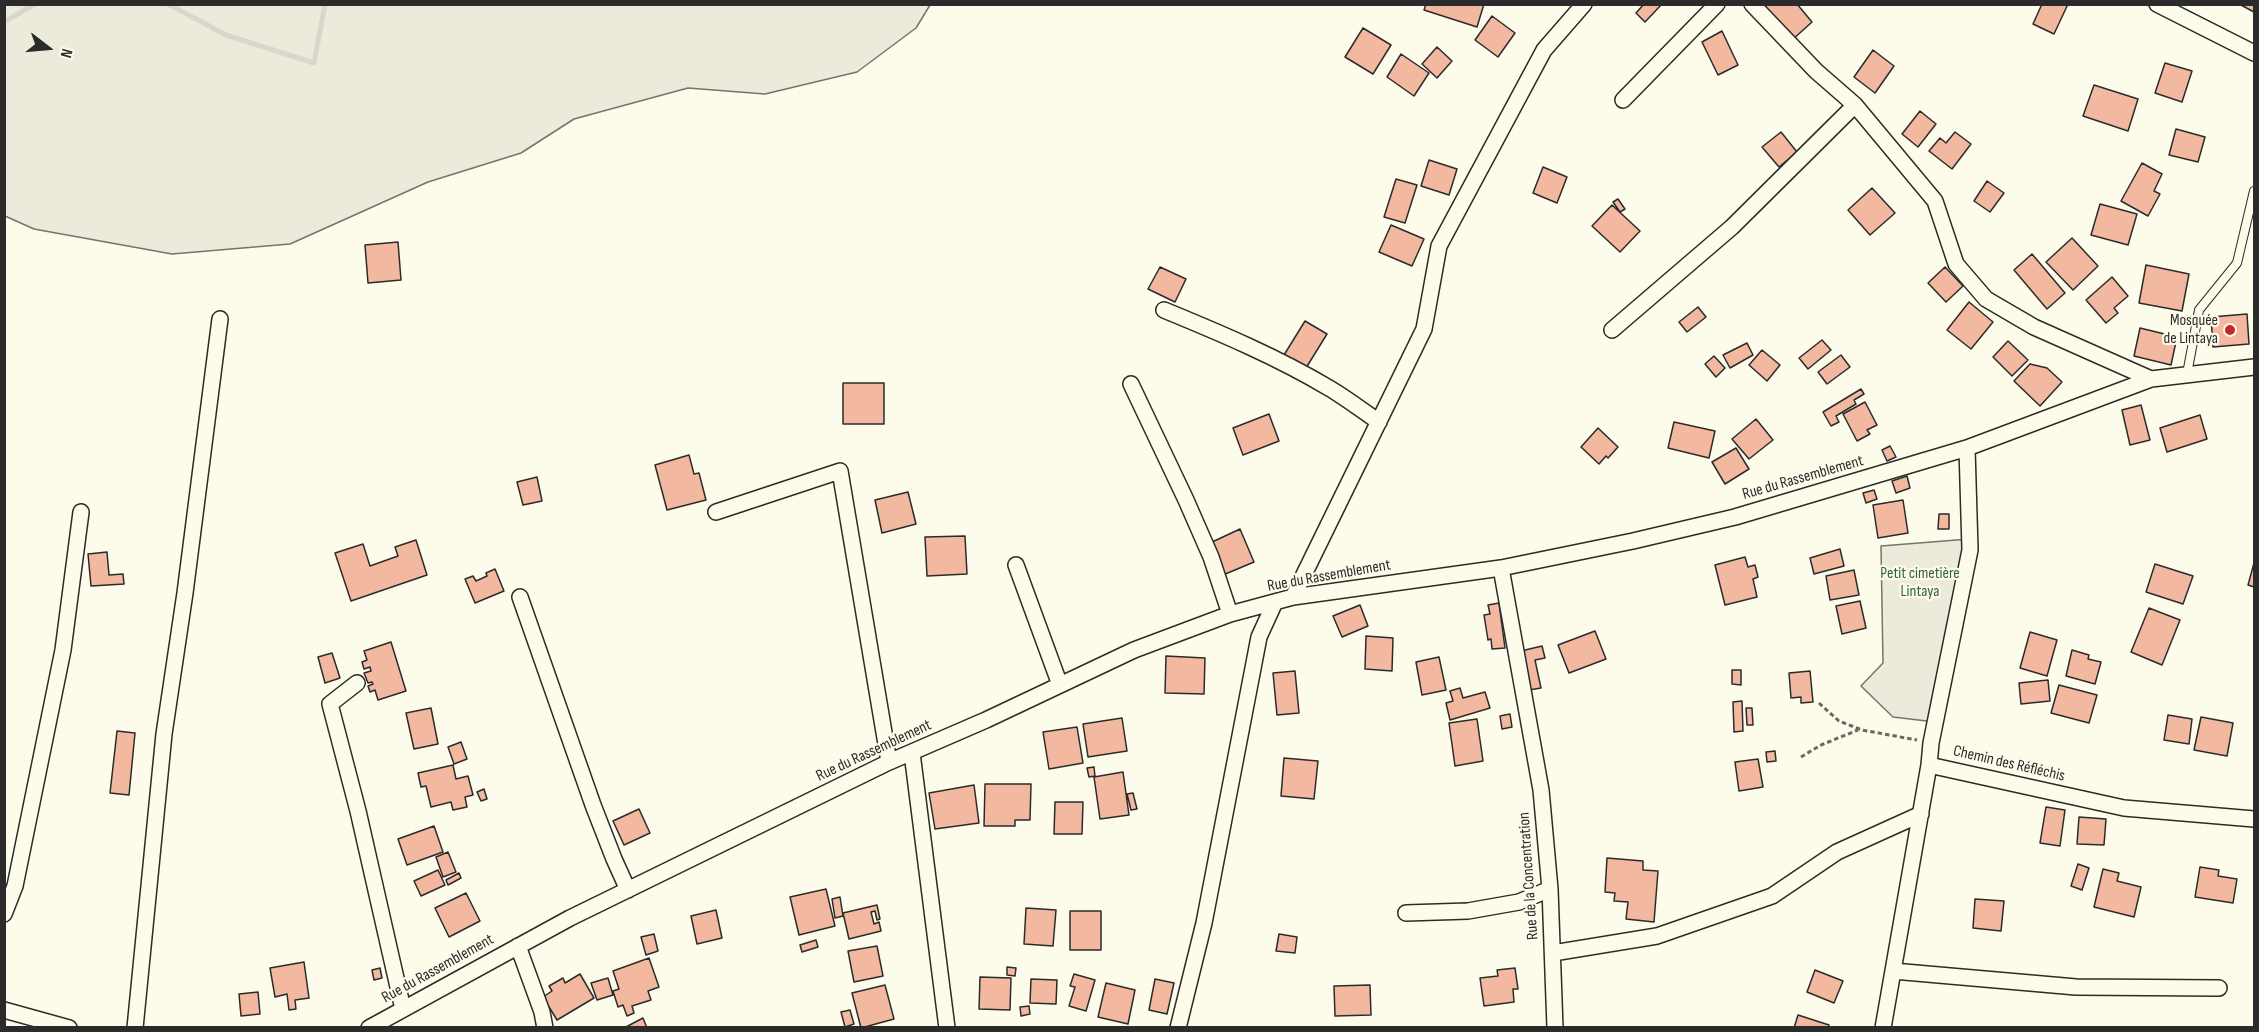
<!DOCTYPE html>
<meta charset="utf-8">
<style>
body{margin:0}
#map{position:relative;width:2259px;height:1032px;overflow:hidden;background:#fdfbea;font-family:"Sofia Sans Condensed",sans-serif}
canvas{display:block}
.frame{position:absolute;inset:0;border:6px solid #2b2b2b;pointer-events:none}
.north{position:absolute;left:18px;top:18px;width:60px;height:60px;-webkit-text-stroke:4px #fdfbea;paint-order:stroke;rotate:106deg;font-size:16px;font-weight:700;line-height:24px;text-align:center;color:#2b2b2b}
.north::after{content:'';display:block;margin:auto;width:21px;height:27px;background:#2b2b2b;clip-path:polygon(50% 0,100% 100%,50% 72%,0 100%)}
</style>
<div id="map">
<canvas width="2259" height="1032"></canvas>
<div class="frame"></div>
<div class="north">N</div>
</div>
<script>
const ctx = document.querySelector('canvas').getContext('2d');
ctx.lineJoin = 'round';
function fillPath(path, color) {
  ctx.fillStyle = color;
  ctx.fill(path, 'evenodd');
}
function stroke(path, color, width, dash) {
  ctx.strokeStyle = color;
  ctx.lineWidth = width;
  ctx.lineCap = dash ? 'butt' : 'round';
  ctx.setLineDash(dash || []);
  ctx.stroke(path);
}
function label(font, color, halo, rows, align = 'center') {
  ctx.font = font + ' "Sofia Sans Condensed",sans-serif';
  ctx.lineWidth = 4.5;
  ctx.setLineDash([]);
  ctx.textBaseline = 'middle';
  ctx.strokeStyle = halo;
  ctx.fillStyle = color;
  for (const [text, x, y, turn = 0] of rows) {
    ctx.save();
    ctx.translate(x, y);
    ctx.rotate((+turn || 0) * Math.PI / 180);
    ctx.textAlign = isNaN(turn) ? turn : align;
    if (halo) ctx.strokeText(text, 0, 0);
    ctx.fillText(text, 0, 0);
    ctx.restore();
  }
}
const green = new Path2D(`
 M5 4H930V5L916 28 857 72 765 94 688 88 574 119 521 153 428 182 290 244 172 254 34 229 5 216Z
 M1969 539 1935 722 1893 717 1861 686 1883 663 1881 546Z`);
const stream = new Path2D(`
 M168 4 226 35 314 63 325 4
 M4 22 35 4`);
const building = new Path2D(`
 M1426 4H1484L1477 27 1424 10Z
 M1644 4H1662L1645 22 1636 13Z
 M1760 4H1797L1812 22 1791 41Z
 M2042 4H2068L2054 34 2033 24Z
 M2239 4H2254V12Z
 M1492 16 1515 33 1498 57 1475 40Z
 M1363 28 1391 45 1373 74 1345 57Z
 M1722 31 1738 65 1718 75 1702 42Z
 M1437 47 1452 61 1437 78 1422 64Z
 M1873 50 1894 66 1875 93 1854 77Z
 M1401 54 1429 73 1414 96 1387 77Z
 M2165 63 2192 71 2182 102 2155 93Z
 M2094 85 2138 99 2128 131 2083 116Z
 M1920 111 1936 124 1918 147 1902 134Z
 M2176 129 2205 137 2198 162 2169 155Z
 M1781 132 1797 152 1779 167 1762 147Z
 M1955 132 1971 144 1952 169 1929 151 1940 138 1946 143Z
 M1429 160 1457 169 1449 195 1421 186Z
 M2142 163 2162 174 2154 191 2160 194 2148 216 2121 201Z
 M1543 167 1567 177 1557 203 1533 193Z
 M1396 179 1417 185 1405 223 1384 217Z
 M1987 181 2004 193 1990 212 1974 201Z
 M1872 188 1895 213 1870 235 1848 210Z
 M1618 199 1625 209 1620 212 1613 202Z
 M2100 204 2137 214 2128 245 2091 235Z
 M1612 205 1640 231 1620 252 1592 226Z
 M1391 225 1424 239 1412 266 1379 252Z
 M2072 238 2098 266 2073 290 2046 262Z
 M398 242 401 280 368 283 365 245Z
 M2032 254 2065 293 2047 309 2014 270Z
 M2146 265 2189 274 2182 311 2139 303Z
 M1160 267 1186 279 1175 302 1148 289Z
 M1945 267 1963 286 1946 302 1928 283Z
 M2112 277 2128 296 2114 308 2118 313 2106 323 2086 300Z
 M1969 302 1993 322 1971 349 1947 330Z
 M1698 307 1706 317 1687 332 1679 322Z
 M2247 314 2249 344 2213 347 2211 317Z
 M1305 321 1327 334 1306 368 1284 355Z
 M2140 328 2177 337 2171 365 2134 356Z
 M1822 340 1831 350 1808 369 1799 358Z
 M2008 341 2028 360 2012 376 1993 357Z
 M1747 343 1753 355 1730 368 1723 355Z
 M1762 350 1780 365 1767 381 1749 365Z
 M1841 355 1850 367 1827 384 1818 372Z
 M1714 356 1725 368 1716 377 1705 364Z
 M2030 364 2047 368 2062 382 2040 406 2014 381Z
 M843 383H884V424H843Z
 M1861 389 1864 394 1854 400 1856 404 1836 416 1839 422 1831 426 1823 412Z
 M1865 402 1877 425 1867 430 1870 434 1857 441 1843 414Z
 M2141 405 2150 440 2130 445 2122 410Z
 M1269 414 1279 441 1243 455 1233 428Z
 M2200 415 2207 439 2167 452 2160 428Z
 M1756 419 1773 440 1749 459 1732 439Z
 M1674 422 1715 431 1709 458 1668 448Z
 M1598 428 1618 447 1608 458 1606 456 1599 464 1581 447Z
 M1890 446 1896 457 1887 461 1882 450Z
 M1736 448 1749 469 1725 484 1712 462Z
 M689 455 694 474 699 473 706 500 667 510 655 465Z
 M1907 476 1910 488 1896 493 1892 481Z
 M537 477 542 501 523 505 517 482Z
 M1874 490 1877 499 1866 503 1863 493Z
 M908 492 916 524 882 533 875 500Z
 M1903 500 1908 533 1878 538 1873 505Z
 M1939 514H1949V529H1938Z
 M1240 529 1254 562 1223 575 1210 543Z
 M965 536 967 574 927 576 925 537Z
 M416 540 427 575 351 601 335 553 363 544 370 566 398 556 395 547Z
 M1840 549 1844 566 1814 574 1810 558Z
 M107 552 109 575 123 574 124 584 91 586 88 554Z
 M1745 557 1748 567 1755 565 1758 577 1753 579 1757 597 1725 605 1715 565Z
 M2254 563V587L2248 585Z
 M2155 564 2193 576 2183 604 2146 592Z
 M495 569 504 591 475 603 465 579 473 576 476 581 487 576 486 573Z
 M1854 570 1859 595 1830 600 1826 576Z
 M1860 601 1866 628 1842 634 1836 606Z
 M1499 603 1505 648 1492 649 1491 639 1488 640 1484 615 1490 614 1488 605Z
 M1360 605 1368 626 1342 637 1333 616Z
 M2149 608 2180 620 2162 665 2131 652Z
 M1595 631 1606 659 1569 673 1558 645Z
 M2030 632 2057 640 2047 676 2020 668Z
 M1366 636 1393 638 1392 671 1365 669Z
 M391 642 406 691 378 700 375 690 370 692 368 686 373 684 372 682 368 683 364 673 371 671 370 667 364 669 362 662 367 660 364 651Z
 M1542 646 1545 658 1535 660 1541 688 1529 690 1521 651Z
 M2072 650 2089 655 2088 659 2101 662 2095 684 2066 676Z
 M332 653 340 678 325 683 318 657Z
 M1166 656 1205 658 1204 694 1165 693Z
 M1439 657 1446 690 1422 695 1416 662Z
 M1732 670H1741V685L1732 684Z
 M1295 671 1299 713 1277 715 1273 673Z
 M1810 671 1813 702 1801 703V697L1791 698 1789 673Z
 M2048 680 2050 701 2021 704 2019 683Z
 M2059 685 2097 695 2089 723 2051 713Z
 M1460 688 1463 698 1485 692 1490 708 1450 720 1446 703 1453 701 1450 691Z
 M1742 701 1743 731 1734 732 1733 702Z
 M431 708 438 744 414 749 406 713Z
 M1746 708H1752L1753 725H1747Z
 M1510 714 1512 727 1502 729 1500 716Z
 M2168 715 2192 719 2189 744 2164 740Z
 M2201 717 2233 723 2227 756 2194 750Z
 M1122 718 1127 751 1088 757 1083 724Z
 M1477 719 1483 761 1455 766 1449 723Z
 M1077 727 1083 763 1049 769 1043 732Z
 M117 731 135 733 129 795 110 793Z
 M461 742 467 759 454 764 448 747Z
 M1775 751 1776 761 1767 762 1766 752Z
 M1284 758 1318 761 1314 799 1281 796Z
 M1758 759 1763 787 1739 791 1735 762Z
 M453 765 456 779 468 776 473 795 465 797 467 807 453 810 451 802 431 807 426 786 421 787 418 773Z
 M1094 767 1095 776 1089 777 1087 768Z
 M1123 772 1129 815 1100 819 1094 777Z
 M985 784H1031L1030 820H1015V826H984Z
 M974 785 979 823 935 829 929 793Z
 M484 789 487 799 481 801 477 792Z
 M1133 793 1137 809 1131 810 1127 794Z
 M1055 802H1083L1082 834H1054Z
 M2046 807 2065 810 2060 846 2040 843Z
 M639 809 650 833 624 845 613 821Z
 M2079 817 2106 819 2104 845 2077 844Z
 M434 826 443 852 407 865 398 839Z
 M448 852 456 872 443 877 436 857Z
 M1607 858 1643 861V870L1658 871 1654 922 1626 919 1628 902 1614 901 1615 893 1605 892Z
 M2078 864 2089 868 2082 890 2071 886Z
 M2200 867 2219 870 2218 876 2237 879 2233 903 2195 897Z
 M2103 869 2119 873 2117 881 2141 887 2134 917 2094 907Z
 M438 870 445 885 421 896 414 881Z
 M459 873 461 878 448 885 446 880Z
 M826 889 835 926 799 935 790 897Z
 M466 893 480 921 449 937 435 908Z
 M840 897 843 916 835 918 832 899Z
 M1975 899 2004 901 2001 931 1973 928Z
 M877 905 880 919 877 920 875 911 871 912 874 924 879 922 881 931 849 939 843 913Z
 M1026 908 1056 910 1053 946 1024 944Z
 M716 910 722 938 697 944 691 916Z
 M1070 911H1101V950H1070Z
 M654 934 658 951 646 955 641 937Z
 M1279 934 1297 937 1295 953 1276 951Z
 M816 940 818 947 802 952 800 945Z
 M877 946 883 976 854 982 848 951Z
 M649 958 659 987 648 991 651 1000 632 1006 634 1013 627 1016 623 1005 618 1007 613 991 619 989 613 971Z
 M304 962 309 998 295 1000 296 1009 289 1010 287 994 275 997 270 968Z
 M1007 967 1016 968 1015 976 1007 975Z
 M380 968 382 978 374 980 372 970Z
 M1515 968 1518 989H1513L1514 1002 1484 1006 1480 978 1498 976 1497 970Z
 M1815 970 1843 981 1834 1003 1807 992Z
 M580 974 594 998 557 1020 543 997 552 991 549 986 563 978 565 983Z
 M1074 974 1095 980 1086 1011 1069 1006 1075 987 1070 986Z
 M980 977 1011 978 1010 1010 979 1009Z
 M608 978 613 995 597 1000 591 983Z
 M1031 979 1057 980 1056 1004 1030 1003Z
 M1155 979 1174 983 1167 1014 1149 1010Z
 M1106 983 1135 990 1128 1024 1098 1017Z
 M885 985 894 1019 861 1028 852 993Z
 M1370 985 1371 1015 1335 1016 1334 986Z
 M258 992 260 1014 241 1016 239 994Z
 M1029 1006 1030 1014 1021 1016 1020 1007Z
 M850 1010 854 1024 845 1027 841 1012Z
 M1798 1015 1829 1025 1828 1028H1794Z
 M643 1018 647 1028H624Z`);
const path = new Path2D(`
 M1819 703 1839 721 1862 730 1917 740
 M1801 757 1821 745 1858 730`);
const service = new Path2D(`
 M2187 374 2199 310 2237 263 2254 191`);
const minor = new Path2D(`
 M1752 4 1816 71 1855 105 1935 201 1956 264 1986 299 2034 327 2151 379
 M2157 4 2254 53
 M1623 100 1717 4
 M1164 310C1220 333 1277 357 1329 388 1346 398 1363 411 1379 422
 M1612 330 1732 227 1855 105
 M1131 384 1186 500 1211 557 1230 614
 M716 512 840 471 889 762
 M1016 565 1060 685
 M1501 568 1541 790 1550 889 1555 1028
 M520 597 593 805 614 859 628 890
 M1293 597 1424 329 1439 246 1544 50 1584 4
 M357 683 330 704 358 811 403 1009
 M912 753 947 1028
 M1929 765 2124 808 2254 819
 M1406 913 1468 911 1519 902 1550 889
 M4 914 15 886 63 650 81 512
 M518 946 542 1012 545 1028
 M1553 953 1657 936 1772 896 1837 852 1921 814
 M1893 971 2076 987 2219 988
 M4 1010 69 1028
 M135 1028 164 734 185 593 220 319
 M369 1028 570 918 889 762 986 720 1134 650 1230 614 1293 597 1501 568 1633 541 1735 517 1967 448 2151 379 2254 367
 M1178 1028 1204 923 1259 637 1275 602
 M1883 1028 1929 765 1931 743 1970 550 1967 448`);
const markers = [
 [2230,330,6,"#c62828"]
];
const poiNames = [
 ["Mosquée",2218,321],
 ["de Lintaya",2218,339]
];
const streetNames = [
 ["Rue du Rassemblement",1803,478,-16],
 ["Rue du Rassemblement",1329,576,-10],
 ["Rue du Rassemblement",874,751,-25],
 ["Chemin des Réfléchis",2009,764,13],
 ["Rue de la Concentration",1529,876,-94],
 ["Rue du Rassemblement",438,969,-29]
];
const parkNames = [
 ["Petit cimetière",1920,574],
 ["Lintaya",1920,592]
];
fillPath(green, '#ecebdb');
stroke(green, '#74746e', 1.5);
stroke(stream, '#d8d7c9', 5);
fillPath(building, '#f2b8a0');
stroke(building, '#2b2b2b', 1.5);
stroke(service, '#2b2b2b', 10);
stroke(minor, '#2b2b2b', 18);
stroke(path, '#6a6964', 3, [4.5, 3]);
stroke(service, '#fdfbea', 8);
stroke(minor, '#fdfbea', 15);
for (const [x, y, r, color] of markers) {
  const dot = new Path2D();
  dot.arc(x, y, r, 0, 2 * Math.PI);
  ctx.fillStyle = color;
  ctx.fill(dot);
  stroke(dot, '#fdfbea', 2);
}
label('16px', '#2b2b2b', '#fdfbea', poiNames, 'right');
label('16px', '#2b2b2b', '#fdfbea', streetNames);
label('16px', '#34623c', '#fdfbea', parkNames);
</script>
